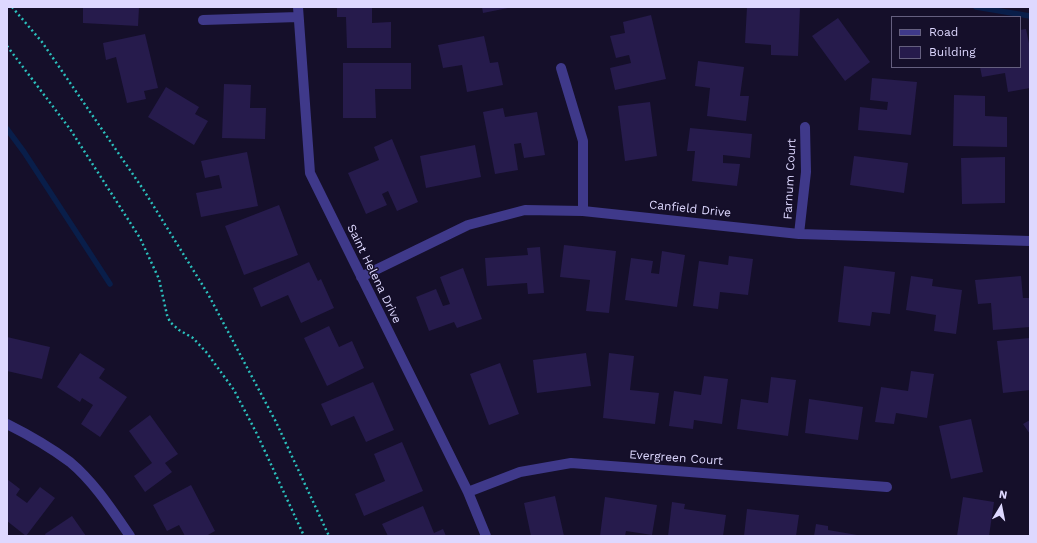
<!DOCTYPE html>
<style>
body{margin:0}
#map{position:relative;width:1037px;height:543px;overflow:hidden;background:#150f2a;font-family:"Work Sans",sans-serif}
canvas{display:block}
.frame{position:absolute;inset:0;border:8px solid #ded8ff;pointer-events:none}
.legend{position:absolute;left:891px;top:16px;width:130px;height:52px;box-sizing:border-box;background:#150f2a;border:1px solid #655f7f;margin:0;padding:5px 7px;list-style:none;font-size:12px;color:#ded8ff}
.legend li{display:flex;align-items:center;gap:8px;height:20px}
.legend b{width:20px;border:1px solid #655f7f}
.north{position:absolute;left:981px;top:487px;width:40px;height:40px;-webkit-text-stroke:3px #150f2a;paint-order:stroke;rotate:10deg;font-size:11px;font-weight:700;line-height:16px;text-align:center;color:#ded8ff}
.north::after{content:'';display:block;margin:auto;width:14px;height:18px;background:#ded8ff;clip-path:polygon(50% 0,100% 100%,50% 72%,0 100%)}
</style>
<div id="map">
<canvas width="1037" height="543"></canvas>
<div class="frame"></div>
<ul class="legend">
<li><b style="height:5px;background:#3f398a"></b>Road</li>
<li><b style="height:11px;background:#261b4c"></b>Building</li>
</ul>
<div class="north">N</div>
</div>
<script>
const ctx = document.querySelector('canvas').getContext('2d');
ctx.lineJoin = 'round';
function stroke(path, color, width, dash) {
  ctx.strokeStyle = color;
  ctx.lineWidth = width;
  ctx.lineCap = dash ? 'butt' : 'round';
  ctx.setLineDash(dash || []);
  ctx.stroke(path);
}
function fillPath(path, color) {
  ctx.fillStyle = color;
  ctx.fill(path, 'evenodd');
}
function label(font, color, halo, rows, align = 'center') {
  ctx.font = font + ' "Work Sans",sans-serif';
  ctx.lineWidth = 3;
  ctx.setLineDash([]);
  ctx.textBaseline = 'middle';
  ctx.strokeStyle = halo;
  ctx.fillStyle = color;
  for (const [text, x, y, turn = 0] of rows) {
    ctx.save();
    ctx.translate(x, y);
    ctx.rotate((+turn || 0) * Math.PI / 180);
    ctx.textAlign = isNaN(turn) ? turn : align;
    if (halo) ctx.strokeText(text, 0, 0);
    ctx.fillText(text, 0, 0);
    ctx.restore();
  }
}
const stream = new Path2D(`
 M976 7 1030 16
 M7 129 24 152 110 284`);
const building = new Path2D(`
 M83 7H139L138 26 83 23Z
 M337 7H372V23L391 22V48H347L346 17H337Z
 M482 7H508V8L483 13Z
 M747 7H800L798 56 771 55V45L745 43Z
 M651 15 666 79 615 90 610 68 631 63 629 55 616 58 610 36 625 33 623 22Z
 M838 18 870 62 845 81 812 36Z
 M1026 29 1030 48V88L1008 92 1005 73 982 77 980 67H1020V30Z
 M145 34 158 88 144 91 146 99 127 103 116 57 106 60 103 43Z
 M484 36 490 63 498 62 503 85 467 92 462 65 443 68 438 45Z
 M698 61 744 67 740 96H749L746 121 707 116 710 88 695 86Z
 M343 63H411V89H375L376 118H343Z
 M872 78 917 82 911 135 858 130 860 107 887 110 888 102 870 100Z
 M224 84 251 85 250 108H266L265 139 222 138Z
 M166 87 199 107 195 114 208 121 194 145 148 117Z
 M954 95 985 96V116L1007 117V147L953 146Z
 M650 102 657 156 625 161 618 106Z
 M503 108 505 117 537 112 545 155 524 158 521 143 514 144 518 170 495 174 483 112Z
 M690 128 752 134 750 158 723 155V163L740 164 737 186 692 181 695 151H687Z
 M392 139 418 202 397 211 388 191 382 194 387 205 366 214 348 173 379 160 374 147Z
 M475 145 481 177 426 188 420 156Z
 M247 152 258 206 201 217 196 193 222 188 219 175 205 178 201 161Z
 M854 156 908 163 904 193 850 185Z
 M1005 157V203L962 204 961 158Z
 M279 205 298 255 244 275 225 226Z
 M564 245 616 251 609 313 586 311 590 280 560 277Z
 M540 247 544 293 528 294 527 283 487 286 485 258 528 255 527 248Z
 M662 251 685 255 677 307 625 300 631 258 653 261 651 273 659 274Z
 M729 256 753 259 748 295 720 292 718 309 693 306 699 261 728 265Z
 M309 262 318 281 321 279 334 308 301 323 288 295 261 307 253 288Z
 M844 266 895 272 890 314 872 312 870 326 838 322Z
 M463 268 482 319 457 328 454 322 429 331 416 297 436 289 443 306 450 304 440 277Z
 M911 276 933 279 932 286 962 290 956 334 934 331 936 315 906 310Z
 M1021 276 1023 298H1030V327L993 330 991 303 978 304 975 280Z
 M329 326 339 347 352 341 364 368 327 386 304 338Z
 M7 337 50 347 42 379 7 371Z
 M1030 338V390L1003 393 997 341Z
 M80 353 105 369 99 378 127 397 100 437 81 424 93 405 82 398 80 402 57 387Z
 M586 353 591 386 537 393 533 360Z
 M609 353 634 356 630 390 659 393 655 424 603 418Z
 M500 363 519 414 489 425 470 374Z
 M911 371 934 374 927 418 896 413 894 424 875 422 881 387 908 391Z
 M704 376 728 379 722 424 694 420 693 429 669 426 674 391 701 395Z
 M771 377 796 380 788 436 737 429 741 399 768 403Z
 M373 382 394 430 366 442 354 416 331 426 321 404Z
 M809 399 863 407 858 440 805 433Z
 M150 415 178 454 165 463 172 472 145 492 134 476 152 463 129 431Z
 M971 419 983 472 951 479 939 426Z
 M1030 420V434L1023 424Z
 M402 442 423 491 364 516 355 494 385 481 374 454Z
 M7 479 20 489 16 495 27 503 40 487 55 498 26 536 7 521Z
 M191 485 215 531 206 536H185L179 525 167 531 153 505Z
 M555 496 564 536H531L524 503Z
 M605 497 657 505 652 535 626 531 625 536H600Z
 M963 497 994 502 989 536H957Z
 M672 502 685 504 684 509 726 515 723 536H668Z
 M423 506 434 533 443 529 446 536H388L382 524Z
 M747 509 799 515 796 536H744Z
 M72 516 86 536H46L45 534Z
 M816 524 828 526V530L863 536H814Z`);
const path = new Path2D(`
 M12 7 42 42 143 189 208 294 276 422 329 536
 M7 46 70 129 140 238 159 279 167 315 170 322 179 330 193 338 207 353 234 390 257 434 304 536`);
const minor = new Path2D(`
 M298 7 310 173 468 492 486 536
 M203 20 298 17
 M561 68 583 141V211
 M799 234 806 172 805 127
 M361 277 468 225 525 210 583 211 799 234 1030 241
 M7 424C29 435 50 447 70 462 94 482 112 510 130 536
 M468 492 520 472 571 463 887 487`);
const streetNames = [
 ["Farnum Court",790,179,-87],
 ["Canfield Drive",690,209,6],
 ["Saint Helena Drive",374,274,64],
 ["Evergreen Court",676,458,4]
];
stroke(stream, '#091e4a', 5.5);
fillPath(building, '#261b4c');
stroke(path, '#2bc0bd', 2.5, [2, 3]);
stroke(minor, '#3f398a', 10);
label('12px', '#ded8ff', '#150f2a', streetNames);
</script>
